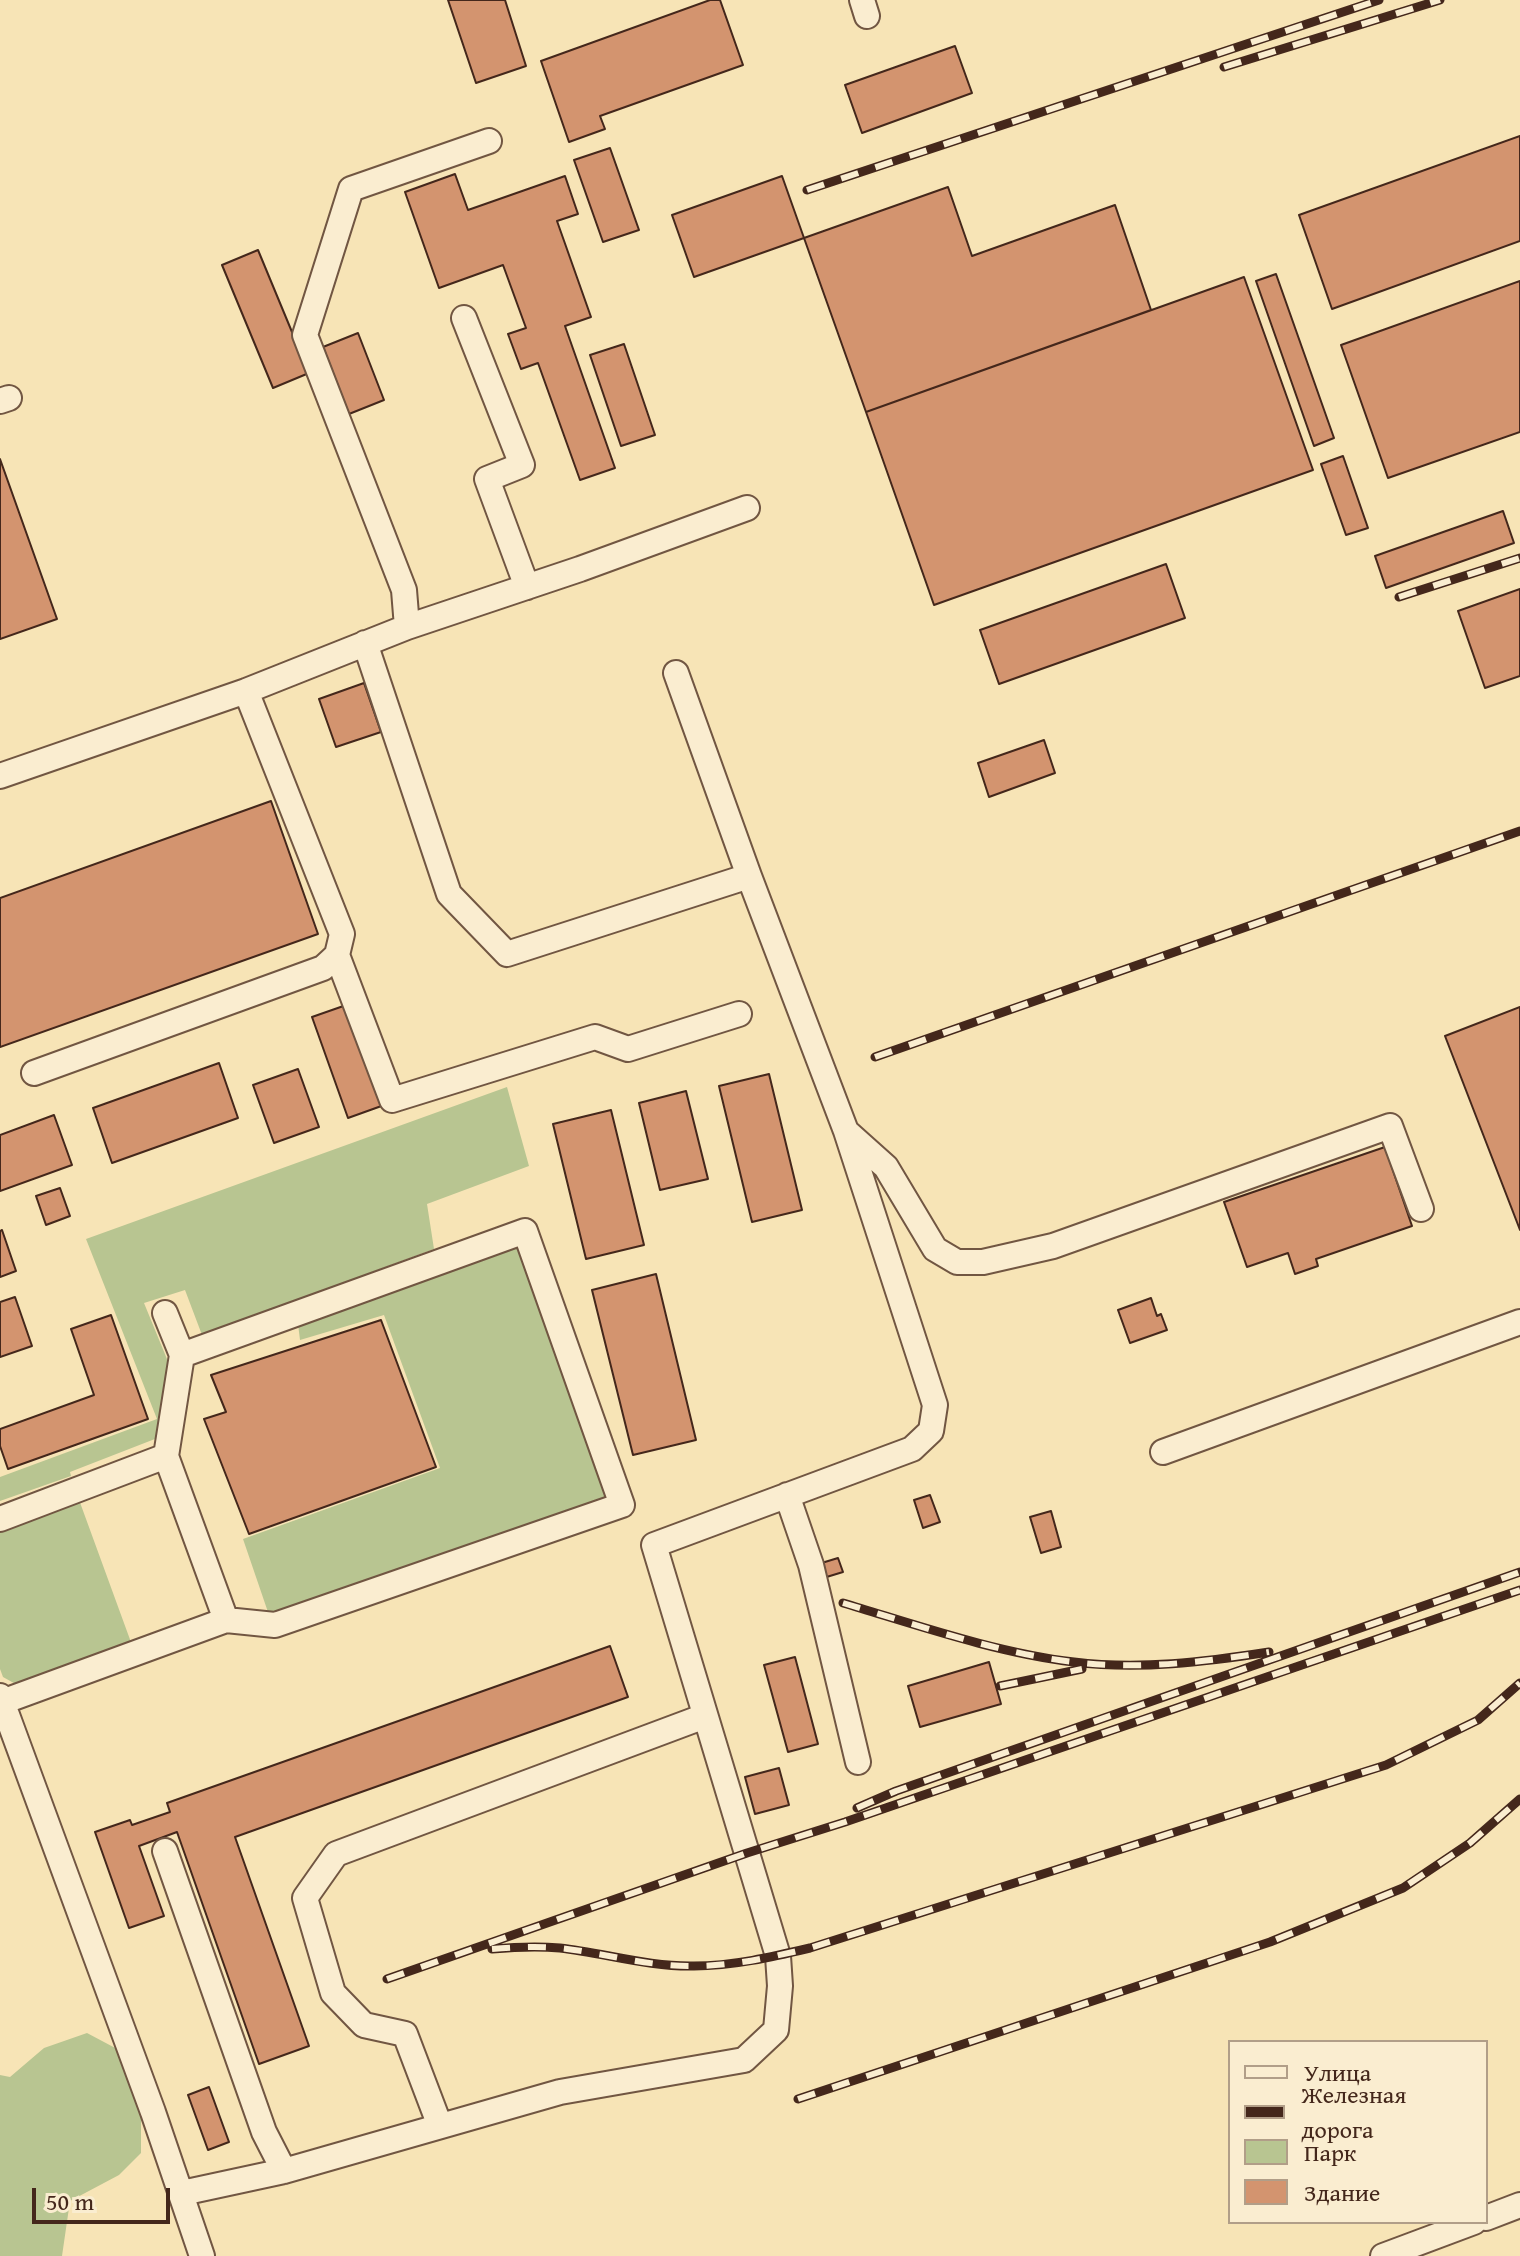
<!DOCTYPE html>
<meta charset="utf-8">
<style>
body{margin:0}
#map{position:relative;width:1520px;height:2256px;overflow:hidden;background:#f7e4b6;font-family:"Gentium Book Plus",serif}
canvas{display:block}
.legend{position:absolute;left:1228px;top:2040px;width:260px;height:184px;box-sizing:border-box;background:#faedd0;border:2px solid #b19e88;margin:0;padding:10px 14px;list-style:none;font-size:24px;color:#44271b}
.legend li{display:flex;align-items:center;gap:16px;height:40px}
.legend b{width:40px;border:2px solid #b19e88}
.scale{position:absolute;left:32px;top:2188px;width:138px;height:36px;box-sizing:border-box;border:4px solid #44271b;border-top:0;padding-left:10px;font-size:24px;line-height:28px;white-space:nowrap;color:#44271b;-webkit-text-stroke:6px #faedd0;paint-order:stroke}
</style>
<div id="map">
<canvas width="1520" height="2256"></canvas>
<ul class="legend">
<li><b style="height:10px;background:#faedd0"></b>Улица</li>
<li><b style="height:10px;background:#44271b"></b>Железная дорога</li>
<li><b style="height:22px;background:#b8c591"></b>Парк</li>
<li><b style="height:22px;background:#d3946f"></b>Здание</li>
</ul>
<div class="scale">50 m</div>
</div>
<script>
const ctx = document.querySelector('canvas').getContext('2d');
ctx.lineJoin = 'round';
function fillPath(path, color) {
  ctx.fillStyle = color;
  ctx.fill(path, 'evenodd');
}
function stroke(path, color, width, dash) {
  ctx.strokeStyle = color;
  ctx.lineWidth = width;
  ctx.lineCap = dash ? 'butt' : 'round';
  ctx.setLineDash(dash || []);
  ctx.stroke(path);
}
const green = new Path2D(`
 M507 1087 529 1166 427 1204 434 1249 202 1335 185 1290 144 1303 169 1364 160 1437 70 1472 71 1476 0 1501V1477L157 1419 86 1239Z
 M523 1244 610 1499 270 1618 243 1539 440 1468 384 1315 300 1340 298 1324Z
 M78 1497 132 1645 21 1687 3 1677 0 1669V1525Z
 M87 2033 119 2050 141 2113V2153L119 2175 70 2201 62 2256H0V2075L10 2077 44 2048Z`);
const building = new Path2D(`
 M448 0H505L526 66 476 83Z
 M710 0H720L743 65 600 116 605 129 569 142 541 61Z
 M955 46 972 93 862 133 845 85Z
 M1520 136V241L1332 309 1299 215Z
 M610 148 639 230 603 242 574 160Z
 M455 174 468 210 565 176 578 214 557 221 591 317 565 326 615 468 580 480 538 363 521 369 508 334 526 328 503 265 439 288 405 192Z
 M782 176 804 238 694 277 672 215Z
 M948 187 972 256 1115 205 1151 310 866 412 804 238Z
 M258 250 309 373 273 388 222 265Z
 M1276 274 1334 438 1314 446 1256 281Z
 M1244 277 1313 470 934 605 866 412Z
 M1520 281V432L1388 478 1341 345Z
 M358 333 384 400 349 414 323 347Z
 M624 344 655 435 621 446 590 355Z
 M1343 456 1368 528 1346 535 1321 464Z
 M0 459 57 619 0 639Z
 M1503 511 1514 543 1386 588 1375 556Z
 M1166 564 1185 618 999 684 980 630Z
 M1520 589V676L1485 688 1458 611Z
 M364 683 381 732 336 747 319 699Z
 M1044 740 1055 773 989 797 978 763Z
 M271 801 318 934 0 1047V898Z
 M352 1003 387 1104 348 1118 312 1017Z
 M1520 1007V1230L1445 1036Z
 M219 1063 238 1118 112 1163 93 1108Z
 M298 1069 319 1127 274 1143 253 1085Z
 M769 1074 802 1210 752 1222 719 1086Z
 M686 1091 708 1179 660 1190 639 1103Z
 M611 1110 644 1245 586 1259 553 1124Z
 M54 1115 72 1165 0 1191V1135Z
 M1385 1147 1412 1226 1316 1259 1318 1266 1295 1274 1288 1253 1247 1267 1224 1202Z
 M60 1188 70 1216 46 1225 36 1196Z
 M2 1230 16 1271 0 1277V1231Z
 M656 1274 696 1440 633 1455 592 1290Z
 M15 1297 32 1346 0 1357V1302Z
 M1151 1298 1157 1316 1161 1314 1167 1330 1130 1343 1118 1310Z
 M111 1315 148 1419 8 1469 0 1446V1429L94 1395 71 1329Z
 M381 1320 436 1467 249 1534 204 1419 226 1412 211 1375Z
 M930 1495 940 1522 923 1528 914 1500Z
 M1051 1511 1061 1547 1041 1553 1030 1517Z
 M838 1558 843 1572 820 1579 815 1565Z
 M610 1646 628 1697 235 1837 309 2046 259 2064 177 1832 139 1846 164 1916 129 1928 95 1832 130 1820 132 1825 170 1812 167 1803Z
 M795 1657 818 1744 788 1752 764 1665Z
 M989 1662 1001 1704 920 1727 908 1686Z
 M779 1768 789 1805 755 1814 745 1777Z
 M209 2087 229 2142 208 2150 188 2095Z`);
const minor = new Path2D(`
 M862 0 867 16
 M464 318 522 465 487 479 527 587
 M0 401 9 398
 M407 627 404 590 305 335 351 189 489 141
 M365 643 449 894 507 954 749 876 676 673
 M0 776 246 691 407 627 580 569 747 508
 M337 955 392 1100 595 1037 628 1049 739 1014
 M34 1073 323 968 337 955 342 934 246 691
 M848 1133 886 1167 935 1249 957 1262H983L1053 1246 1390 1126 1421 1209
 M165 1313 182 1355
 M1163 1452 1520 1322
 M787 1495 811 1565 858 1762
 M0 1519 166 1456
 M0 1696 153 2112 202 2256
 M2 1702 226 1620 166 1456 182 1355 525 1231 622 1505 275 1625 226 1620
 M165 1851 264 2132 284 2171
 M440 2126 405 2034 364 2025 333 1993 305 1898 336 1854 705 1716
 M182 2193 284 2171 560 2092 744 2060 776 2030 780 1986 778 1956 654 1545 912 1449 931 1431 935 1405 846 1131 749 876
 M1486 2218 1520 2205
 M1383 2256 1474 2222`);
const rail = new Path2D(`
 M1224 67 1440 0
 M807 190 1379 0
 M1399 597 1520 558
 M875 1057 1520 831
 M843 1603C917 1625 997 1653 1074 1662 1139 1670 1205 1662 1269 1652
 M1000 1686 1082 1669
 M857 1808 896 1791 1520 1572
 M492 1949C515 1947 537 1946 560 1948 604 1953 649 1967 694 1966 733 1966 772 1957 810 1948L1386 1765 1478 1720 1520 1683
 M387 1979 747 1853 845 1822 1520 1590
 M798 2099 1270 1942 1403 1888 1470 1843 1520 1799`);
fillPath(green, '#b8c591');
fillPath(building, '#d3946f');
stroke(building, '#44271b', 2);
stroke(minor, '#715642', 28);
stroke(minor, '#faedd0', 24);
stroke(rail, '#44271b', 9);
stroke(rail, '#faedd0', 6, [18]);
</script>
